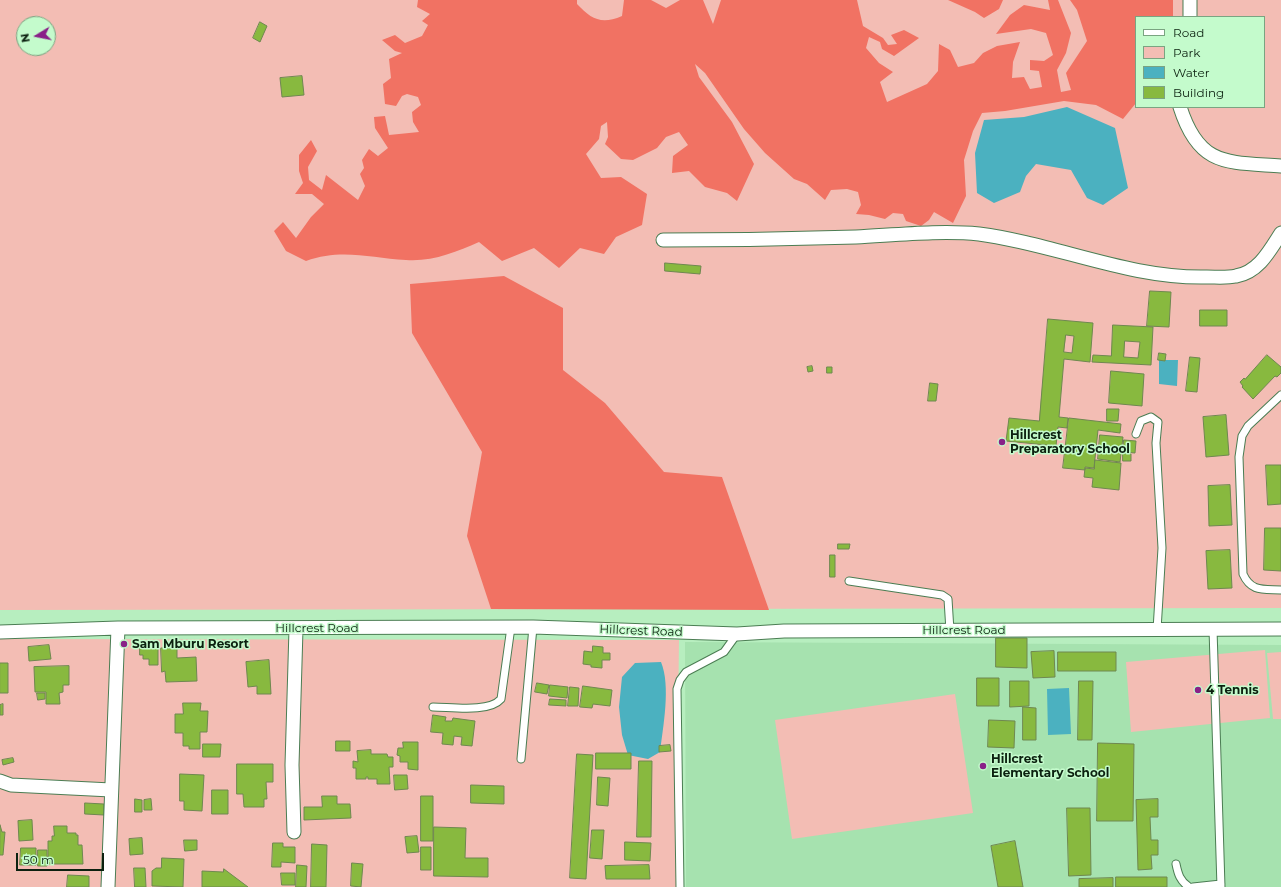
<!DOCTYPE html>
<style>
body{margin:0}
#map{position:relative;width:1281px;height:887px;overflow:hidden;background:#b7eebf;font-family:Montserrat,sans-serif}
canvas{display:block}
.legend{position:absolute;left:1135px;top:16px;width:130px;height:92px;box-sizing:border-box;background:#c4fbcc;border:1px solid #7aa481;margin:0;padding:5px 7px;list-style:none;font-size:12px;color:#0c2110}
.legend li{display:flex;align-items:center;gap:8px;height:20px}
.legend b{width:20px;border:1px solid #7aa481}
.north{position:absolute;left:16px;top:16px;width:40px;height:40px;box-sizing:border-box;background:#c4fbcc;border:1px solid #7aa481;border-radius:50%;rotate:260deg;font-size:11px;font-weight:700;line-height:16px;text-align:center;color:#0c2110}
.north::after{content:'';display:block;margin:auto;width:14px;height:18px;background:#892188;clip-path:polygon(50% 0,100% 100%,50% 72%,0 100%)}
.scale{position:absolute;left:16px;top:853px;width:88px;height:18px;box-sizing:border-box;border:2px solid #0c2110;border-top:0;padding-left:5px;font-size:12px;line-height:14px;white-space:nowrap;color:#0c2110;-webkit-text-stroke:3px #c4fbcc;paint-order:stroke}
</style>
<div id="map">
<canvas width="1281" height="887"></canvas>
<ul class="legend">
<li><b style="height:5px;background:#fff"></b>Road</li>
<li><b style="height:11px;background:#f3bdb4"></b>Park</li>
<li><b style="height:11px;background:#4bb1c0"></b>Water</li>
<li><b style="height:11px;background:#88b93f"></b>Building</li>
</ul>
<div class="north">N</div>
<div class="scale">50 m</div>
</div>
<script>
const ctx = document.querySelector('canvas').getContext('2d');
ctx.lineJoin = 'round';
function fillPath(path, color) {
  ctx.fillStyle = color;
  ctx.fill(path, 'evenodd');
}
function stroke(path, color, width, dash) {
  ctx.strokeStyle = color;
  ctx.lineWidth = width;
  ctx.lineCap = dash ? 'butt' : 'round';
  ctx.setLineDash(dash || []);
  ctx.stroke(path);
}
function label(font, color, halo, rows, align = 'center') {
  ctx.font = font + ' Montserrat,sans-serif';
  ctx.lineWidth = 3;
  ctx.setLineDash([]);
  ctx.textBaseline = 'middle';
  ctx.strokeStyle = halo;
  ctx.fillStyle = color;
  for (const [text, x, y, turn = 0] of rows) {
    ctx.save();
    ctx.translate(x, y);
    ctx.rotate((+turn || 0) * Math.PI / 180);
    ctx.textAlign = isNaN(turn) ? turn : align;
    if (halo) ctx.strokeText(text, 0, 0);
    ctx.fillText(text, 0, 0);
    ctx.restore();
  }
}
const built = new Path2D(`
 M685 642 1281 645V887H686Z`);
const green = new Path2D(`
 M0 0H1281V608L0 610ZM1136 17H1264V107H1136ZM24 24H48V48H24Z
 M0 639 679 640 676 887H0Z
 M1265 650 1270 718 1131 732 1126 662Z
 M1281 652V719H1273L1267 653Z
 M955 694 973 813 792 839 775 720Z`);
const forest = new Path2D(`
 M418 0H577V4C591 19 601 25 622 16L624 0H651L666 8 680 0H703L713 24 721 0H857L863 26 883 38 888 45 897 44 891 35 904 30 919 38 894 56 882 49 880 42 869 37 866 48 879 63 893 72 880 82 887 102 927 84 938 71 939 44 950 50 958 67 974 63 983 53 997 46 1020 42 1013 62 1012 78 1024 77 1030 89 1042 87 1039 71 1030 70V60L1044 61 1053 55 1046 33 1031 29 996 34 1010 15 1024 5 1050 10 1048 0H1058L1071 33 1066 53 1057 70 1061 92 1071 90 1066 73 1087 41 1077 10 1070 0H1173V17H1136V103L1123 119 1096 105 1064 101 1005 111 982 113 973 131 964 160 966 196 953 223 934 212 929 220 921 226 906 221 903 214 893 213 885 219 869 215 856 214 861 205 858 192 847 189 831 190 825 200 807 184 794 179 765 153 744 129 705 73 695 64 699 77 732 122 754 164 737 201 727 193 705 187 689 171 672 173 673 156 688 145 679 132 666 137 657 148 633 160 621 159 605 144 608 137 607 122 601 126 599 139 586 154 601 178 621 177 647 194 642 225 616 237 604 254 580 248 559 268 534 248 502 261 479 242C456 252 432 262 406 260 371 258 341 248 306 261L286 251 274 231 283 222 296 238 311 217 324 204 312 194H295L303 183 299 171V155L311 140 317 151 308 167 309 180 322 190 326 175 358 200 365 186 360 174 364 168 362 160 369 149 378 156 388 148 375 128 374 117 385 116 389 135 419 132 413 122 412 112 421 105 418 97 407 94 402 96 396 106 385 104 383 84 391 78 389 59 402 53 395 51 382 40 395 35 405 43 422 36 428 25 422 21 430 14 417 7Z
 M948 0H1003L999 9 984 18 975 12Z
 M504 276 563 308V370L605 403 664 472 722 477 769 610 491 609 467 536 482 452 412 333 410 284Z`);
const water = new Path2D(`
 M1067 107 1115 128 1128 188 1103 205 1087 198 1071 170 1036 164 1026 176 1020 192 994 203 977 193 975 153 984 120 1024 117Z
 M1159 360H1178L1177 386 1159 384Z
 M661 662C671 686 663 727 660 752L648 759 628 755 622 735 619 707 622 677 635 663Z
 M1069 688 1071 734 1048 735 1047 689Z`);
const building = new Path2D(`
 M260 22 267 26 260 42 253 38Z
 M302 76 304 95 282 97 280 78Z
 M665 263 701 266 700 274 665 271Z
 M1150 291 1171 292 1169 327 1147 326Z
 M1200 310H1227V326H1200Z
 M1048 319 1093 323 1090 362 1064 359 1059 417 1068 418 1067 428 1058 427 1056 446 1006 441 1009 418 1039 421ZM1066 335 1074 336 1072 353 1064 352Z
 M1113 325 1153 327 1151 365 1092 362 1093 355 1111 356ZM1125 341 1140 342 1138 358 1124 357Z
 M1159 353 1166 354 1165 361 1158 360Z
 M1267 355 1281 367V373L1277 377 1275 376 1253 399 1242 387 1243 386 1240 382 1244 378 1245 379Z
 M1190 357 1200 358 1197 392 1186 391Z
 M812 366 813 371 808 372 807 367Z
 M827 367H832V373H827Z
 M1111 371 1144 374 1142 406 1109 403Z
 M930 383 938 384 936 401H928Z
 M1107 409H1119L1118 421H1107Z
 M1226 415 1229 455 1206 457 1203 417Z
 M1069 418 1121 424 1120 433 1098 430 1094 468 1085 467V470L1063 468Z
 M1100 435 1123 437 1120 462 1098 459Z
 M1124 440 1136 441 1135 453 1123 452Z
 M1123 453 1131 454V461H1123Z
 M1095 460 1121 463 1119 490 1092 487 1093 478 1084 477 1085 468 1094 469Z
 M1266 465H1281V504L1268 505Z
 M1230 485 1232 525 1209 526 1208 486Z
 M1265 528H1281V571L1264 570Z
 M838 544H850L849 549H838Z
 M1230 550 1232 588 1208 589 1206 551Z
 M830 555H835V577H830Z
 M996 638H1027V668L996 667Z
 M49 645 51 659 29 661 28 647Z
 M593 646 603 647V653H610V660H602V668L591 667V665L583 664 584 651 592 652Z
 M140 647H158V665H149V659H143V655H140Z
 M161 648H177V658L196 657 197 681 166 682 165 671 162 672Z
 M1054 651 1055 677 1033 678 1031 652Z
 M1058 652H1116V671H1058Z
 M269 660 271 694H257V686L248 687 246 662Z
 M0 663H8V693H0Z
 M69 666V685H63V692L59 693 60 704H46V692H35L34 667Z
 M977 678H999V706H977Z
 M1010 681H1029V706L1010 707Z
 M1079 681H1093L1092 740H1078Z
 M537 683 549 685 547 694 535 692Z
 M550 685 568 687 567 698 549 696Z
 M583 686 612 690 610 706 593 704 592 708 580 707Z
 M570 687 579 688 578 706H568Z
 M37 693H45V699L38 700Z
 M550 699 566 700V706L549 705Z
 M183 703H201L200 711H208L207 732H200V749H189V746H183V733H175V714H183Z
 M3 704V715H0V705Z
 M1023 707 1036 708V740H1023Z
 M433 715 446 717 445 721H452L453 718 475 721 472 746 461 745 462 737 454 736 453 745 442 744 443 733 431 732Z
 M989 720 1015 721 1014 748 988 747Z
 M336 741H350V751H336Z
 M403 742H418V770L408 769V762H400V756L397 755 398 748H403Z
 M1098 743 1134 744 1133 821H1097Z
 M203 744H221L220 757H203Z
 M670 745 671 751 659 752V746Z
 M371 750V754H387L388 757H393V767H389L390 784H377V779H368V777H366V779H356V768H353V761L358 762 357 751Z
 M596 753H631V769H596Z
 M577 754 593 755 586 879 570 878Z
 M13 758 14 762 3 765 2 760Z
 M639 761H652L651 837H637Z
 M237 764H273V782H266L267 799H264V807H244L243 794H237Z
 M180 774 204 775 202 811 184 810V801H180Z
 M394 775H407L408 789 395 790Z
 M598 777 610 778 608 806 597 805Z
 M471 785 504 786V804L471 803Z
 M212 790H228V814H212Z
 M322 796H337V804H350L351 818 304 820V807H322Z
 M421 796H433V841H421Z
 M135 799 142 800V812H135Z
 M151 799 152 810H144V800Z
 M1158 799V817H1150L1151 840H1158V855H1151L1152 869 1138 870 1136 800Z
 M85 803 104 804V815L85 814Z
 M1067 808H1090L1091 875 1069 876Z
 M32 820 33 840 19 841 18 821Z
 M0 825 2 832H5L3 855H0Z
 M54 826H67V833H76V835H78V845H82L83 864H48V841H52V836H54Z
 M434 827 466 828 465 858H488V877L434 876Z
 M592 830H604L602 859 590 858Z
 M417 836 419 852 407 853 405 837Z
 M142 838 143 854 130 855 129 839Z
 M184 840H197V850L185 851Z
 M1015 841 1023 887H998L991 846Z
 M625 842 651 843 650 861 625 860Z
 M273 843H283V847H295V863L281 862V867H272Z
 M312 844 327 845 326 887H311Z
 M421 847H431V870H421Z
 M21 848H36V865H20Z
 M38 850H47V866H38Z
 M162 858 184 859 183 887 152 886V871L156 868H161Z
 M352 863 363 864 361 887 351 886Z
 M297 865 307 866 306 887H296Z
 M649 865 650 879H606L605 866Z
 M134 868H145L146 887H135Z
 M224 869 248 887H202V871L223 872Z
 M281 873H295V885H282Z
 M68 875 89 876V887H67Z
 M1116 877H1167V887H1116Z
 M1113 878V887H1079V879Z`);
const lane = new Path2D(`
 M1281 395 1248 426 1242 436 1239 457 1243 574C1251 592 1263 589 1281 590
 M1136 434 1141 421 1151 417 1158 422 1156 443 1162 548 1157 630
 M849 581 942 595 948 599 950 631
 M1213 629 1221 887
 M433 707C451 707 489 713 501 699L511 627
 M521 759 533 627
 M1176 864C1178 874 1180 881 1189 887
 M680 887 677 689 680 680 686 672 724 652 737 634
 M1193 887 1221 884`);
const street = new Path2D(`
 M1190 17V0
 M1180 107C1199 167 1227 162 1281 166
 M663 240C727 240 792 239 856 237 895 235 941 230 979 234 1056 244 1129 279 1207 277 1217 277 1227 278 1236 276 1259 272 1270 250 1281 233
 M0 632 118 628 533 627 737 634 784 631 1281 629
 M0 781 11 785 111 790
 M294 832 292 765 296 629
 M108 887 118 628`);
const markers = [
 [1002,442,4,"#892188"],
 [124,644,4,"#892188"],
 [1198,690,4,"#892188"],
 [983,766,4,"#892188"]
];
const poiNames = [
 ["Hillcrest",1010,435],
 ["Preparatory School",1010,449],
 ["Sam Mburu Resort",132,644],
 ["4 Tennis",1206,690],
 ["Hillcrest",991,759],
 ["Elementary School",991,773]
];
const streetNames = [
 ["Hillcrest Road",317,628],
 ["Hillcrest Road",964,630],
 ["Hillcrest Road",641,631,2]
];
fillPath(built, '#a6e2af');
fillPath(green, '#f3bdb4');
fillPath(forest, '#f17263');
fillPath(water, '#4bb1c0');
fillPath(building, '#88b93f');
stroke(building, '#6f8850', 1);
stroke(lane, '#4b7d53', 9);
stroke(street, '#4b7d53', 15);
stroke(lane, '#fff', 7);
stroke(street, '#fff', 13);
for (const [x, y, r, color] of markers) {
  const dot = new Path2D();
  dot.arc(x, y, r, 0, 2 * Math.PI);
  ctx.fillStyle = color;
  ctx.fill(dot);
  stroke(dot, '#c4fbcc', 1.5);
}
label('bold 12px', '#0c2110', '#c4fbcc', poiNames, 'left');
label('12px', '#0c2110', '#c4fbcc', streetNames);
</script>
